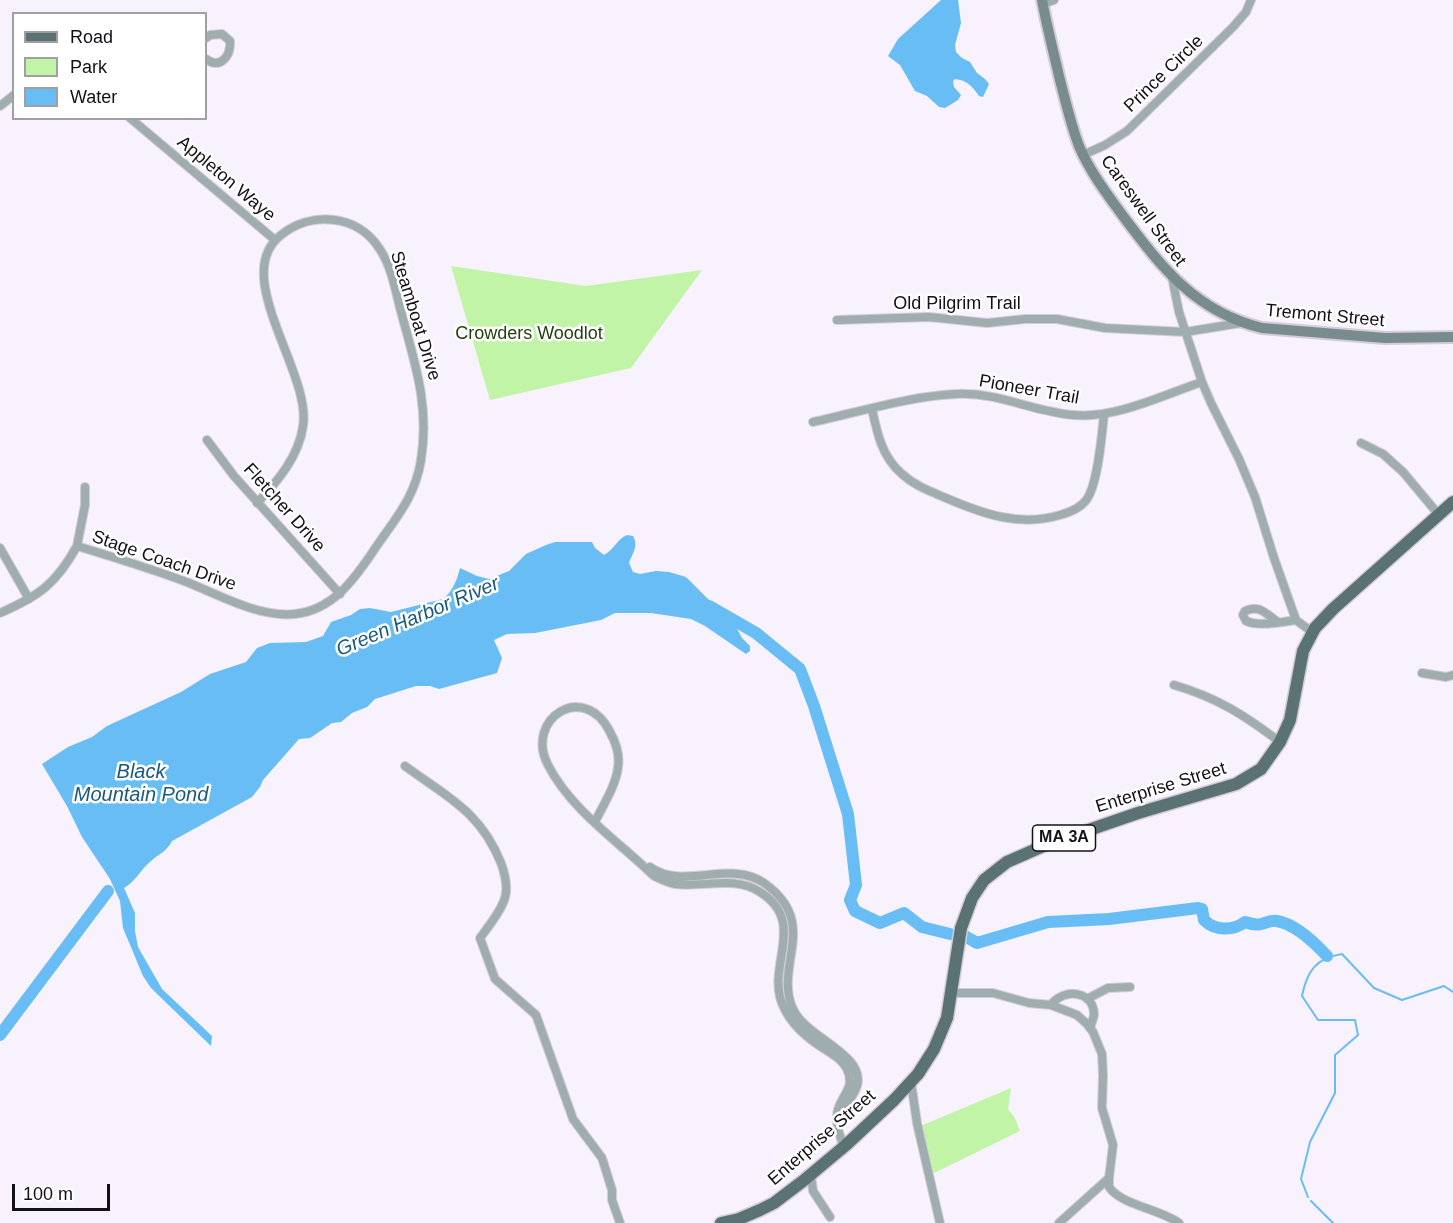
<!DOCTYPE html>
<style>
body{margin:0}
#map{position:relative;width:1453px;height:1223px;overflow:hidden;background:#f8f1fe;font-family:Helvetica,sans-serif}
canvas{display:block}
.legend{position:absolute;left:12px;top:12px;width:195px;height:108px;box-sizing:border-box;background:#fff;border:2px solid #a19fa2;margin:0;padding:8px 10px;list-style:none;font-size:18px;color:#141017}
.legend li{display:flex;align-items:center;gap:12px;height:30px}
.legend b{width:30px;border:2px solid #a19fa2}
.scale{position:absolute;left:12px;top:1184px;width:98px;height:27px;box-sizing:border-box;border:3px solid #141017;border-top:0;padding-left:8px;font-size:18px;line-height:21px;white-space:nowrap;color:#141017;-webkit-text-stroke:4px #fff;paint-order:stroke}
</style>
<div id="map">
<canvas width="1453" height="1223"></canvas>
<ul class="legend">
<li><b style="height:8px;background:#5b7275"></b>Road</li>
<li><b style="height:16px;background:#c2f4a8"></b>Park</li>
<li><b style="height:16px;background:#68bdf4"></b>Water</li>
</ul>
<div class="scale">100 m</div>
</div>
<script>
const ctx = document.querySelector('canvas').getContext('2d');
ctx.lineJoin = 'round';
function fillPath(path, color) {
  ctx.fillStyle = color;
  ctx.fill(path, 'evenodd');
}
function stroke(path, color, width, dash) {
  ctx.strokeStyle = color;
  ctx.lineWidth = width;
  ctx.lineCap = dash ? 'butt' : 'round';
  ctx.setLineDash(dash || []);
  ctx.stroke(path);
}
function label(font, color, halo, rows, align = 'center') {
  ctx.font = font + ' Helvetica,sans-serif';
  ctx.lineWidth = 5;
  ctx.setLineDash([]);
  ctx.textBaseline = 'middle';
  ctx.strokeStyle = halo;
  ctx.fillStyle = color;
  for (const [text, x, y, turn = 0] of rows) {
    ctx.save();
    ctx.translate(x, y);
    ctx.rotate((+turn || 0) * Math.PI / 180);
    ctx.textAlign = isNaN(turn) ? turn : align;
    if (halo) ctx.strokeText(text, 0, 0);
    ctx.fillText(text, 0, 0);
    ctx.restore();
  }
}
const green = new Path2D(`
 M451 266 586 286 702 270 631 368 490 400Z
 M1011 1088 1008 1109 1015 1118 1020 1131 932 1174 918 1127Z`);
const water = new Path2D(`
 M941 0H958L961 23 955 45 956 52 962 58 970 62 977 73 985 79 989 84 983 97 979 96C973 87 967 80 955 79L953 81 954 87 961 95 958 100 945 108 939 107 927 96 915 91 900 65 888 56 898 39Z
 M627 535 633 536C639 545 632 555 629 563L633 572 640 574 656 571 669 572 686 577 736 627 742 638 750 646V651L746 654 743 652 705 626 691 619 651 613H615L601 620 535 633 507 634 494 640 502 658 497 673 439 689 430 686H416L375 699 367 707 352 713 341 722 332 723 310 738 299 739 263 780 260 787 252 797 172 841C167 851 159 854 151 861 141 869 136 881 124 888L135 913V931L138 947 162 989 212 1036 211 1046 151 988 143 976 123 928 120 901 110 879 82 837 67 806 42 764 68 747 92 737 107 726 181 692 210 674 246 662 257 648 270 643 306 642 323 636 331 622 351 615 360 609 370 608 391 612 443 599C453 591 457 580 460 568L477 576 489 579 509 571 526 554 546 545 555 542H592L595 548 604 555C614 550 617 539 627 535Z`);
const stream = new Path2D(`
 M1308 1197 1301 1179 1310 1142 1335 1093V1055L1358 1035 1355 1020H1318L1302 996C1307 971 1316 958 1342 954L1374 988 1402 1000 1444 986 1453 992
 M1311 1201 1333 1223`);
const river = new Path2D(`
 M709 606 756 633 800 669 814 706 848 814 856 885 850 900 855 911 880 923 904 913 922 927 950 934
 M963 935 977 943 1048 922 1109 919 1198 908 1202 909 1204 920C1215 931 1233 931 1245 922 1264 929 1266 919 1277 921 1295 924 1315 943 1327 956
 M0 1035 108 891`);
const street = new Path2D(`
 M1043 4 1054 0
 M206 38 210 35 222 34 230 41C231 56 220 70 206 59
 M0 106 14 95
 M130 118 275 240
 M1083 155 1105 145 1127 131 1233 27 1246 12 1251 0
 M1172 277 1179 312 1202 382 1211 403 1239 459 1255 497 1274 558 1296 620 1312 632
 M837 320 929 317 987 323 1025 319H1057L1105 328 1185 332 1241 323
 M872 409C877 433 882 457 902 474 915 486 930 491 946 498 983 514 1020 527 1060 515 1071 512 1081 508 1087 499 1098 483 1102 434 1104 414
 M813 422C860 412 909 396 957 394 999 392 1033 412 1074 415 1115 419 1163 395 1202 382
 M207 440 234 476 340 594
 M1361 443 1383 454 1403 472 1439 515
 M77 546 85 505V487
 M0 548 29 599
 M0 613C39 596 56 584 77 546 113 557 149 568 184 581 218 594 258 618 295 614 332 610 353 581 372 553 393 521 415 499 421 460 430 404 414 361 400 308 395 288 391 265 379 248 357 214 311 211 281 235 229 275 312 373 303 426 299 456 278 481 257 503
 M1278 622C1266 614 1259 604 1245 611L1243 615 1246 621C1260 627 1281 622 1296 620
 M1422 673 1446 677 1453 675
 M1174 685C1218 698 1244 715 1280 742
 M405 766C447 797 480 811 501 863 505 874 509 891 503 903 498 915 488 927 480 938L495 979 536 1015 573 1119 602 1158 612 1190V1200L620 1223
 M595 822C603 805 616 786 618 767 620 755 616 743 610 732 584 680 524 719 548 765 571 810 618 841 654 876 661 879 668 883 675 884 704 888 734 875 760 892 805 920 771 960 780 997 786 1020 804 1036 823 1048 832 1054 842 1059 847 1069 857 1091 837 1097 837 1116 836 1126 840 1137 844 1147
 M650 867C684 891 729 859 764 883 821 923 773 966 793 1009 806 1038 866 1054 857 1086 854 1096 846 1105 840 1113
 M951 993H993L1029 1003 1051 1005 1077 1015 1087 1024 1093 1032 1102 1054 1103 1075 1102 1108 1113 1145 1109 1178
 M1087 999 1108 988 1130 987
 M1051 1005C1063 988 1093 990 1094 1014 1094 1018 1091 1024 1090 1028
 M911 1082 917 1123 940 1223
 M811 1175 813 1191 830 1217
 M1059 1223 1109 1178V1187C1121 1205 1160 1209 1179 1223`);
const secondary = new Path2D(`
 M1042 0C1047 27 1054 54 1060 80 1066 103 1071 125 1079 146 1090 172 1107 194 1123 216 1162 268 1196 312 1262 328L1385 338 1453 337`);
const primary = new Path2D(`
 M721 1223 739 1219 760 1210 774 1203 803 1181 846 1145 894 1100 918 1074 934 1049 947 1018 961 928 972 898 984 880 1007 862 1048 844 1138 813 1236 784 1261 769 1280 742 1290 720 1303 651 1315 628 1333 609 1453 502`);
const shields = [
 [1064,838,63]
];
const shieldNames = [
 ["MA 3A",1064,838]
];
const streetNames = [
 ["Prince Circle",1164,74,-44],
 ["Appleton Waye",226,179,40],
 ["Careswell Street",1143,211,54],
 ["Old Pilgrim Trail",957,304],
 ["Steamboat Drive",415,316,73],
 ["Tremont Street",1325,316,5],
 ["Pioneer Trail",1029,390,10],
 ["Fletcher Drive",284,508,48],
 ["Stage Coach Drive",164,561,19],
 ["Enterprise Street",1161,788,-17],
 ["Enterprise Street",822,1138,-41]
];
const parkNames = [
 ["Crowders Woodlot",529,334]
];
const waterNames = [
 ["Green Harbor River",418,617,-23],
 ["Black",141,772],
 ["Mountain Pond",141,795]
];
fillPath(green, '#c2f4a8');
fillPath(water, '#68bdf4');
stroke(stream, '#68bdf4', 2);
stroke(river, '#68bdf4', 12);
stroke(street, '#d4cdd9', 10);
stroke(secondary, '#d4cdd9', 14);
stroke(primary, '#d4cdd9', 15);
stroke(street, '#a0adae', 8);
stroke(secondary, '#788b8d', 10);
stroke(primary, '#5b7275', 12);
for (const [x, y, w] of shields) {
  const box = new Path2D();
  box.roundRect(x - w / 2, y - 13, w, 26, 4.5);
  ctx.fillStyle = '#fff';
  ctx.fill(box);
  stroke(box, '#141017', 1.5);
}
label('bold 16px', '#141017', null, shieldNames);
label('18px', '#141017', '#fff', streetNames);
label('18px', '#22410d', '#fff', parkNames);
label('italic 20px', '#1a5a7e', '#fff', waterNames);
</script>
